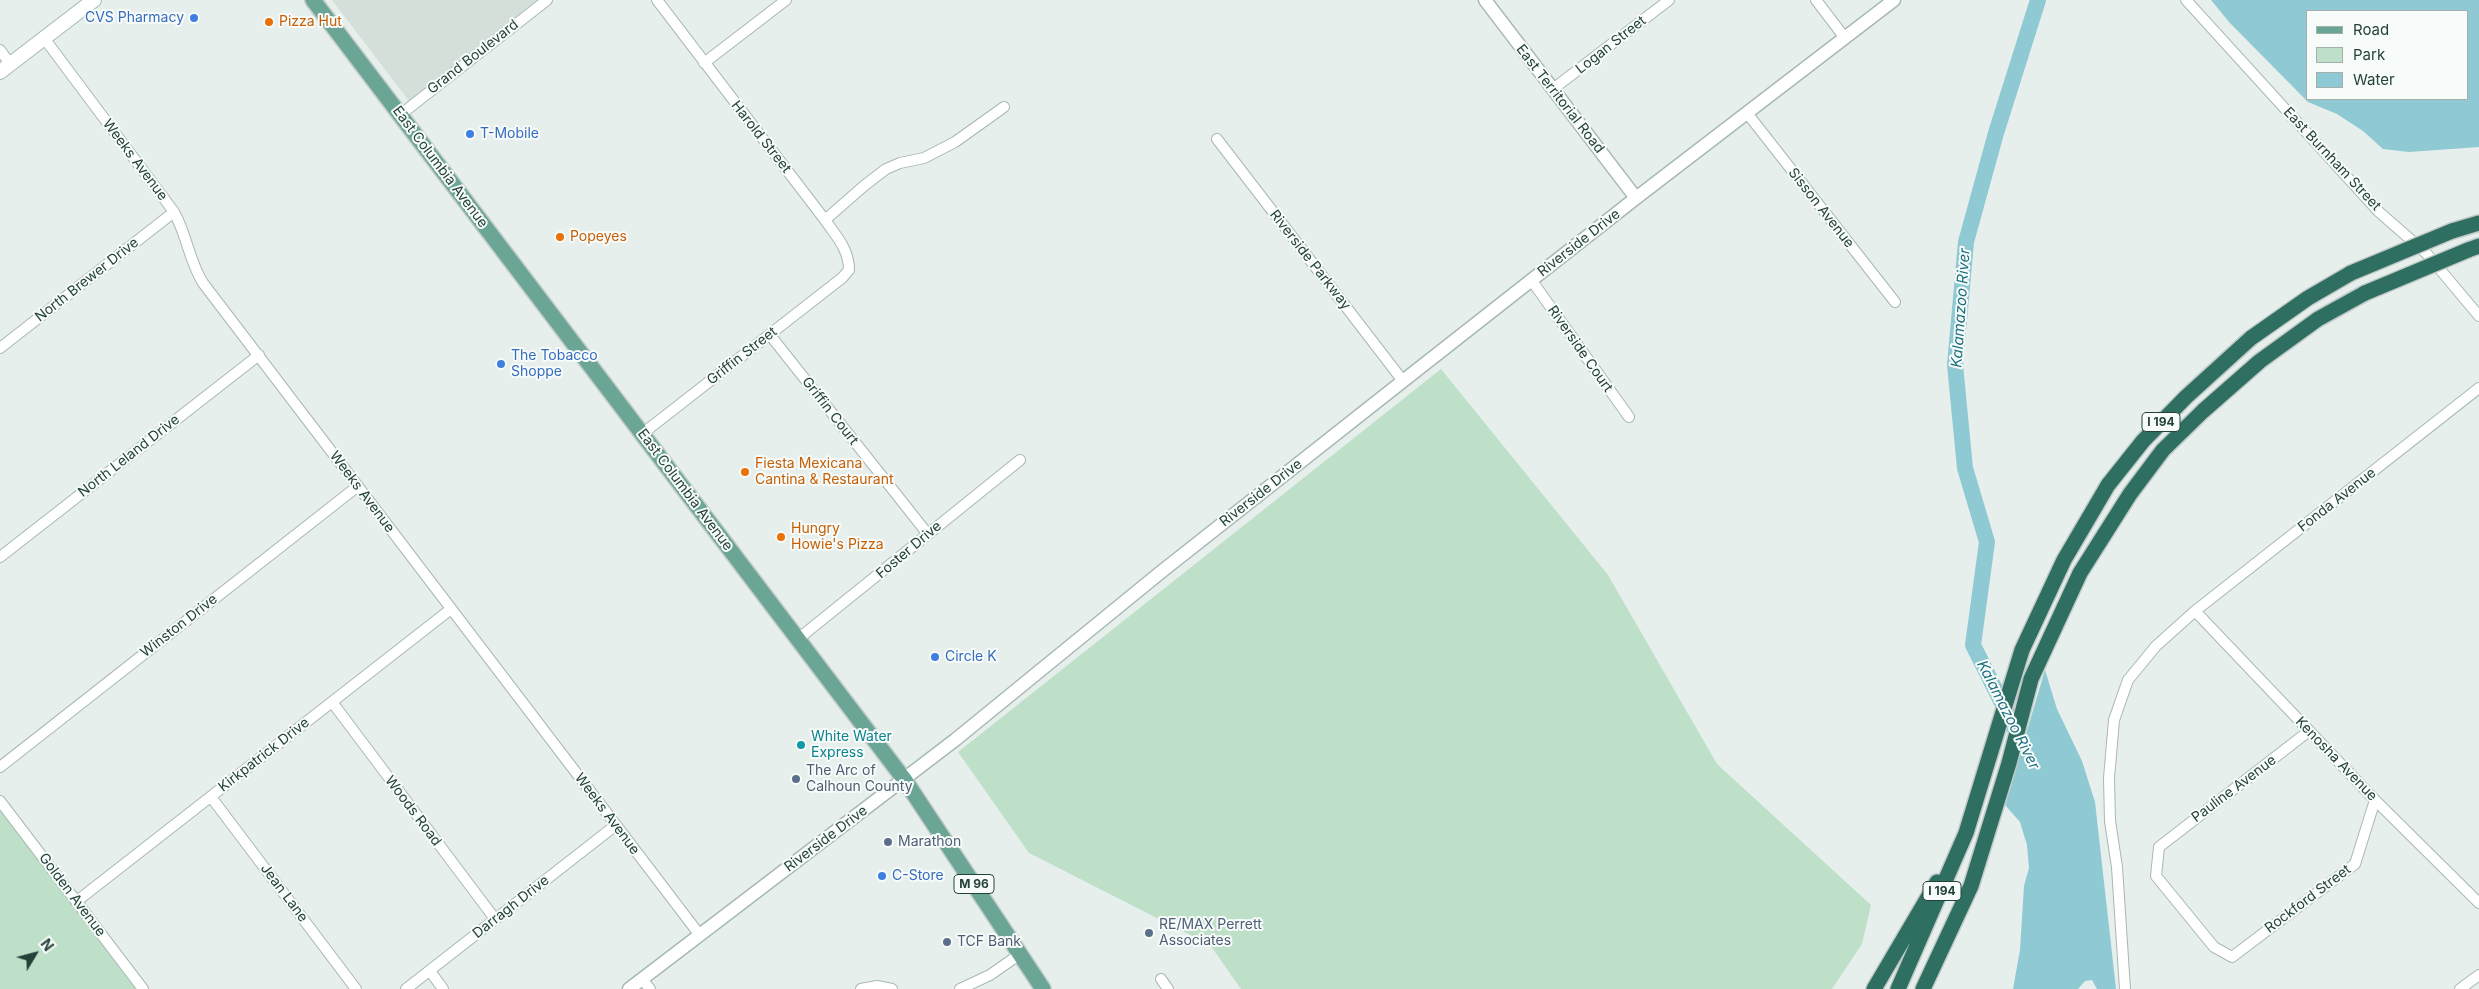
<!DOCTYPE html>
<style>
body{margin:0}
#map{position:relative;width:2479px;height:989px;overflow:hidden;background:#e6efeb;font-family:Inter,sans-serif}
canvas{display:block}
.legend{position:absolute;left:2306px;top:10px;width:162px;height:90px;box-sizing:border-box;background:#f7fbf9;border:1px solid #a3b1ad;margin:0;padding:6px 9px;list-style:none;font-size:15px;color:#24423a}
.legend li{display:flex;align-items:center;gap:10px;height:25px}
.legend b{width:25px;border:1px solid #a3b1ad}
.north{position:absolute;left:10px;top:929px;width:50px;height:50px;-webkit-text-stroke:4px #f7fbf9;paint-order:stroke;rotate:53deg;font-size:14px;font-weight:700;line-height:20px;text-align:center;color:#24423a}
.north::after{content:'';display:block;margin:auto;width:18px;height:22px;background:#24423a;clip-path:polygon(50% 0,100% 100%,50% 72%,0 100%)}
</style>
<div id="map">
<canvas width="2479" height="989"></canvas>
<ul class="legend">
<li><b style="height:6px;background:#6aa596"></b>Road</li>
<li><b style="height:14px;background:#bfe0c8"></b>Park</li>
<li><b style="height:14px;background:#8ec9d4"></b>Water</li>
</ul>
<div class="north">N</div>
</div>
<script>
const ctx = document.querySelector('canvas').getContext('2d');
ctx.lineJoin = 'round';
function fillPath(path, color) {
  ctx.fillStyle = color;
  ctx.fill(path, 'evenodd');
}
function stroke(path, color, width, dash) {
  ctx.strokeStyle = color;
  ctx.lineWidth = width;
  ctx.lineCap = dash ? 'butt' : 'round';
  ctx.setLineDash(dash || []);
  ctx.stroke(path);
}
function label(font, color, halo, rows, align = 'center') {
  ctx.font = font + ' Inter,sans-serif';
  ctx.lineWidth = 4;
  ctx.setLineDash([]);
  ctx.textBaseline = 'middle';
  ctx.strokeStyle = halo;
  ctx.fillStyle = color;
  for (const [text, x, y, turn = 0] of rows) {
    ctx.save();
    ctx.translate(x, y);
    ctx.rotate((+turn || 0) * Math.PI / 180);
    ctx.textAlign = isNaN(turn) ? turn : align;
    if (halo) ctx.strokeText(text, 0, 0);
    ctx.fillText(text, 0, 0);
    ctx.restore();
  }
}
const built = new Path2D(`
 M332 0H537L409 101Z`);
const green = new Path2D(`
 M1441 369 1608 575 1717 764 1871 905 1862 944 1832 989H1241L1210 945 1029 853 958 752Z
 M0 809 136 989H0Z`);
const water = new Path2D(`
 M2211 0H2479V147L2409 152 2383 149 2363 131 2337 114 2308 102 2229 22ZM2468 11V99H2308V11Z
 M2045 670 2057 709 2082 761 2095 802 2116 989H2097L2092 980 2085 981 2078 989H2013L2020 950 2024 886 2029 868 2027 845 2020 822 2005 805Z`);
const river = new Path2D(`
 M2022 743 1973 645 1987 542 1965 468 1955 365 1966 242 1996 133 2038 0`);
const minor = new Path2D(`
 M1816 0 1845 38
 M2186 0 2378 211 2427 254 2479 316
 M44 38 174 212C187 235 189 261 203 283L699 934
 M0 50 10 64
 M704 63 786 0
 M1553 89 1669 0
 M1747 113 1895 302
 M400 115 547 0
 M1217 139 1403 381
 M825 220 865 185 886 169 900 163 924 158 955 142 1004 107
 M1532 281 1629 417
 M770 335 927 533
 M0 348 174 212
 M642 434 842 278 849 270C849 249 836 236 825 220L657 0
 M0 557 259 355
 M2195 611 2375 800 2479 903
 M798 639 1020 460
 M332 702 495 919
 M2309 731 2159 847 2156 876 2214 947 2232 957 2355 864 2375 800
 M0 767 358 486
 M211 797 356 989
 M0 801 143 989
 M77 901 451 609
 M430 971 443 989
 M642 979 650 989
 M1161 979 1168 989
 M406 989 616 825
 M861 989 877 986 892 989
 M960 989 990 975 1020 954
 M2125 989 2117 867 2110 821 2109 778 2114 720 2128 680 2156 646 2195 611 2479 388
 M2460 989 2479 975`);
const tertiary = new Path2D(`
 M1485 0 1636 198
 M629 989 955 740 1161 572 1403 381 1636 198 1894 0`);
const secondary = new Path2D(`
 M0 72 94 0`);
const primary = new Path2D(`
 M313 0 904 779 1043 989`);
const motorway = new Path2D(`
 M2452 231 2479 223
 M2468 250 2479 246
 M1874 989 1937 882
 M1898 989 1966 833 2022 650 2064 560 2108 485 2143 441 2186 397 2251 338 2308 298 2351 273
 M1923 989 1971 886 2009 763 2031 679 2080 573 2130 494 2163 450 2203 411 2260 361 2318 319 2365 293`);
const motorwayBridge = new Path2D(`
 M2351 273 2452 231
 M2365 293 2468 250`);
const markers = [
 [194,18,5,"#3f7fe0"],
 [269,22,5,"#e8710a"],
 [470,134,5,"#3f7fe0"],
 [560,237,5,"#e8710a"],
 [501,364,5,"#3f7fe0"],
 [745,472,5,"#e8710a"],
 [781,537,5,"#e8710a"],
 [935,657,5,"#3f7fe0"],
 [801,745,5,"#0f9aa8"],
 [796,779,5,"#5c6f8a"],
 [888,842,5,"#5c6f8a"],
 [882,876,5,"#3f7fe0"],
 [1149,933,5,"#5c6f8a"],
 [947,942,5,"#5c6f8a"]
];
const shields = [
 [2161,422,38],
 [974,884,40],
 [1942,891,38]
];
const shieldNames = [
 ["I 194",2161,422],
 ["M 96",974,884],
 ["I 194",1942,891]
];
const shopNames = [
 ["CVS Pharmacy",184,18,"right"],
 ["T-Mobile",480,134],
 ["The Tobacco",511,356],
 ["Shoppe",511,372],
 ["Circle K",945,657],
 ["C-Store",892,876]
];
const foodNames = [
 ["Pizza Hut",279,22],
 ["Popeyes",570,237],
 ["Fiesta Mexicana",755,464],
 ["Cantina & Restaurant",755,480],
 ["Hungry",791,529],
 ["Howie's Pizza",791,545]
];
const streetNames = [
 ["Logan Street",1611,45,-38],
 ["Grand Boulevard",473,57,-38],
 ["East Territorial Road",1560,99,52],
 ["Harold Street",761,137,52],
 ["East Burnham Street",2332,159,47],
 ["Weeks Avenue",135,160,53],
 ["East Columbia Avenue",440,167,53],
 ["Sisson Avenue",1821,208,52],
 ["Riverside Drive",1579,243,-38],
 ["Riverside Parkway",1310,260,52],
 ["North Brewer Drive",87,280,-38],
 ["Riverside Court",1580,349,55],
 ["Griffin Street",742,356,-38],
 ["Griffin Court",830,411,52],
 ["North Leland Drive",129,456,-38],
 ["East Columbia Avenue",685,490,53],
 ["Weeks Avenue",362,492,53],
 ["Riverside Drive",1261,493,-38],
 ["Fonda Avenue",2337,500,-38],
 ["Foster Drive",909,550,-40],
 ["Winston Drive",179,626,-38],
 ["Kirkpatrick Drive",264,755,-38],
 ["Kenosha Avenue",2336,759,46],
 ["Pauline Avenue",2234,789,-37],
 ["Woods Road",413,811,53],
 ["Weeks Avenue",607,814,53],
 ["Riverside Drive",826,839,-37],
 ["Jean Lane",284,893,53],
 ["Golden Avenue",72,895,53],
 ["Rockford Street",2308,899,-37],
 ["Darragh Drive",511,907,-38]
];
const cultureNames = [
 ["White Water",811,737],
 ["Express",811,753]
];
const serviceNames = [
 ["The Arc of",806,771],
 ["Calhoun County",806,787],
 ["Marathon",898,842],
 ["RE/MAX Perrett",1159,925],
 ["Associates",1159,941],
 ["TCF Bank",957,942]
];
const waterNames = [
 ["Kalamazoo River",1961,308,-86],
 ["Kalamazoo River",2008,715,63]
];
fillPath(built, '#d4dfda');
fillPath(green, '#bfe0c8');
fillPath(water, '#8ec9d4');
stroke(river, '#8ec9d4', 16);
stroke(minor, '#a8b8b2', 12);
stroke(tertiary, '#a8b8b2', 15);
stroke(secondary, '#a4bbb3', 16);
stroke(primary, '#c2cac8', 18);
stroke(motorway, '#c2cac8', 18);
stroke(minor, '#fff', 10);
stroke(tertiary, '#fff', 12);
stroke(secondary, '#fff', 14);
stroke(primary, '#6aa596', 15);
stroke(motorway, '#2f6f62', 15);
stroke(motorwayBridge, '#c2cac8', 18, []);
stroke(motorwayBridge, '#2f6f62', 15);
for (const [x, y, r, color] of markers) {
  const dot = new Path2D();
  dot.arc(x, y, r, 0, 2 * Math.PI);
  ctx.fillStyle = color;
  ctx.fill(dot);
  stroke(dot, '#f7fbf9', 2);
}
for (const [x, y, w] of shields) {
  const box = new Path2D();
  box.roundRect(x - w / 2, y - 9.5, w, 19, 4);
  ctx.fillStyle = '#f7fbf9';
  ctx.fill(box);
  stroke(box, '#24423a', 1);
}
label('bold 12px', '#24423a', null, shieldNames);
label('14px', '#366cbe', '#f7fbf9', shopNames, 'left');
label('14px', '#c56008', '#f7fbf9', foodNames, 'left');
label('14px', '#24423a', '#f7fbf9', streetNames);
label('14px', '#0d838f', '#f7fbf9', cultureNames, 'left');
label('14px', '#4e5e75', '#f7fbf9', serviceNames, 'left');
label('italic 15px', '#1c6f80', '#f7fbf9', waterNames);
</script>
